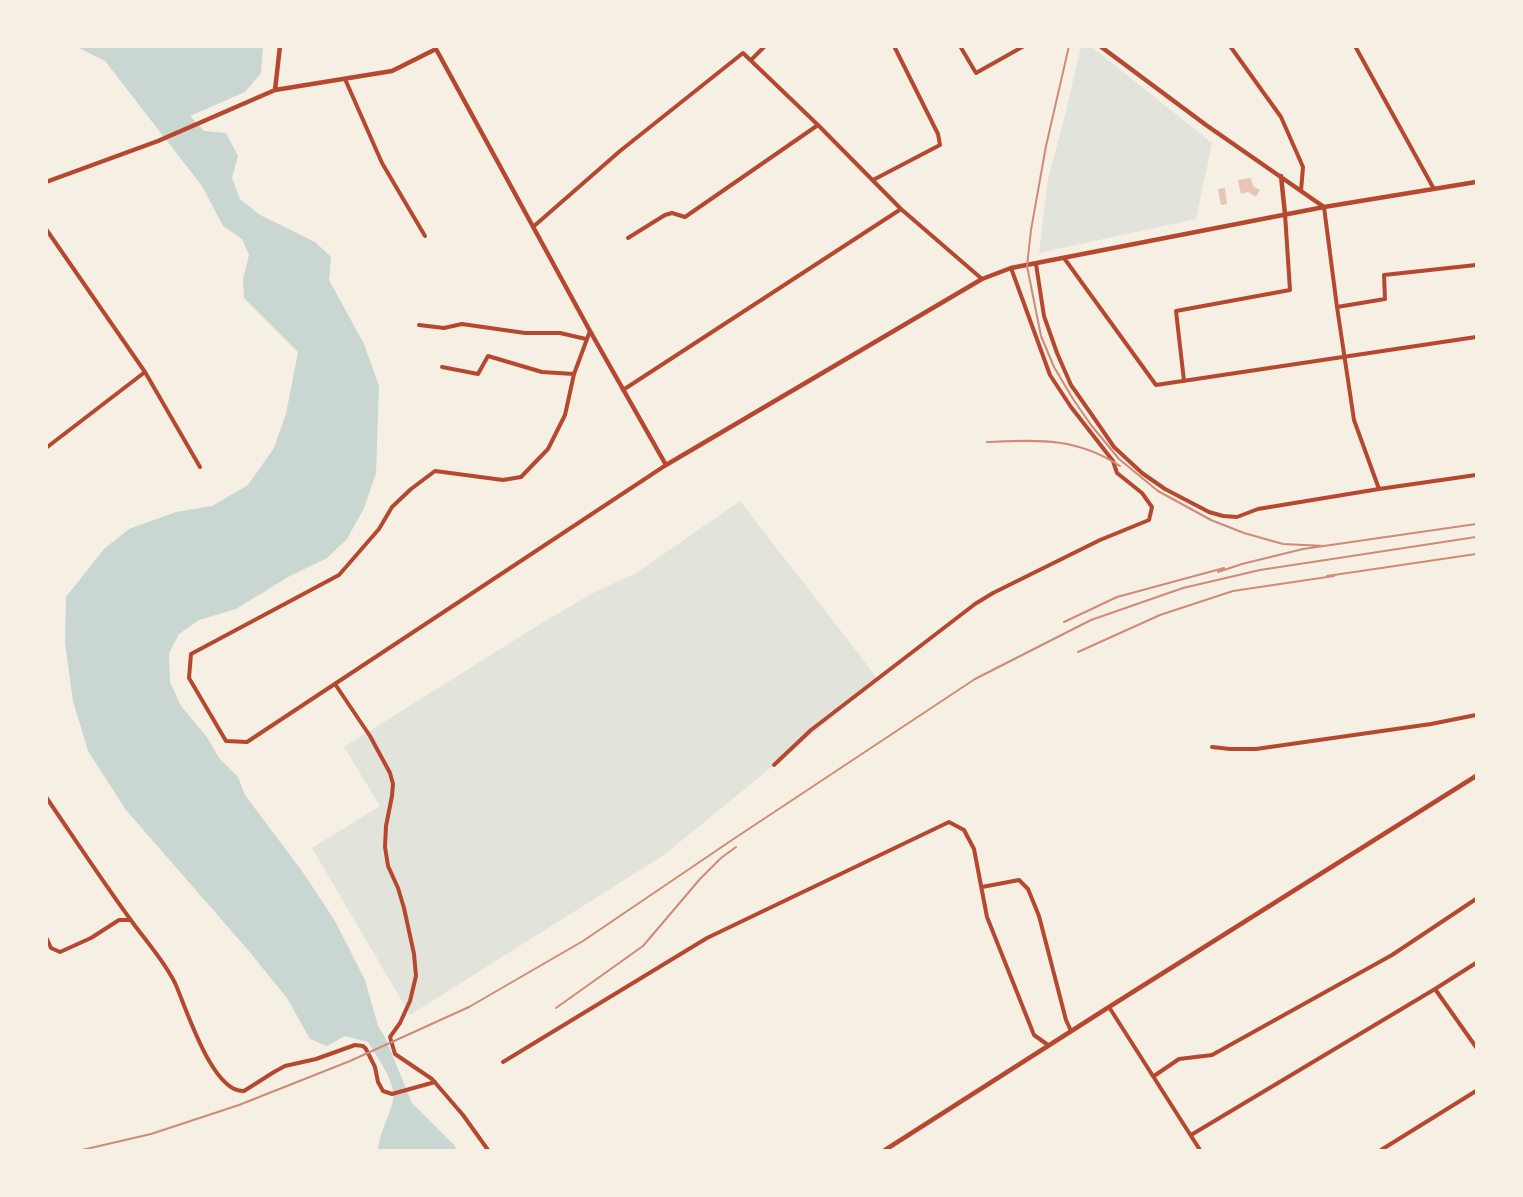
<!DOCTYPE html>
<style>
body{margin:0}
#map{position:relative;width:1523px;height:1197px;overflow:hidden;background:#f6efe4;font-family:"Noto Sans",sans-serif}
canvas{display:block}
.frame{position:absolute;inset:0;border:48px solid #f6efe4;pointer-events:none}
</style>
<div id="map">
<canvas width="1523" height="1197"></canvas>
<div class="frame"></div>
</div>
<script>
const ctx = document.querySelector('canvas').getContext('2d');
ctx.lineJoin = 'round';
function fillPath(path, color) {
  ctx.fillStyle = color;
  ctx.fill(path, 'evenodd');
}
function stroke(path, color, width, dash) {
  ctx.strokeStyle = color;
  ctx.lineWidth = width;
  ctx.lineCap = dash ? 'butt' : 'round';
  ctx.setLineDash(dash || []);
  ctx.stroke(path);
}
const green = new Path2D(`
 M1081 46 1092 47 1212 143 1196 219 1039 253 1048 179 1066 112Z
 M740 501C786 561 833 619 878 680L664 855 410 1015 312 848 380 806 344 747 545 621 593 593 636 573Z`);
const water = new Path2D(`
 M77 47H263L261 73 245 92 190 116 204 131 226 133 238 156 232 178 240 199 260 215 315 242 331 257 329 280 364 344 379 386 376 473 364 508 347 539 327 558 288 577 236 609 199 620 179 634 169 653 170 682 181 706 207 737 219 758 238 777 245 795 302 871 335 921 365 980 378 1026 385 1037 412 1103 454 1145 457 1150H378C379 1133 389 1118 393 1101 397 1082 377 1058 368 1042L345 1036 327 1046 310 1039 287 998 248 950 126 810 88 751 73 701 65 643 66 597 104 549 129 529 176 512 212 506 248 485 274 448 286 414 298 352 244 298 243 279 249 255 242 239 223 226 202 186 105 61Z`);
const building = new Path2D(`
 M1251 178 1253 186 1260 190 1256 197 1248 192 1241 194 1238 180Z
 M1225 188 1227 204 1221 205 1218 189Z`);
const minor = new Path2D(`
 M960 46 976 73 1024 46
 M1230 46 1281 117 1303 167 1301 191
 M1355 46 1434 189
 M751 60 765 46
 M345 79 382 163 425 236
 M873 180 940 145 938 134 894 46
 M1324 207 1337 307 1354 420 1379 489
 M533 227 620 151 743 53 818 125 901 209 982 279
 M46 229 145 372 200 467
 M628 238 665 215 672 213 685 217 818 125
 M1064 258 1156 385 1476 337
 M1036 264 1044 316 1057 353 1071 385 1092 415 1114 447 1142 473 1165 489 1209 512 1223 516 1237 517 1258 509 1379 489 1476 475
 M1337 307 1385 299 1384 275 1476 265
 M419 325 444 328 462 324 525 333H560L586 339
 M590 331 574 374 565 415 548 449 521 477 503 480 435 471 411 489 392 507 379 529 339 575 191 654 189 678 226 741 247 742 666 465
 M442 367 478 374 488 356 542 372 574 374
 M1184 381 1176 311 1290 290 1285 214
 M623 390 901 209
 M46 448 145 372
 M335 684 370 736 390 773 393 784 392 796 386 826 385 847 388 866 398 888 404 908 414 954 416 976 410 1001 400 1023 390 1037 395 1054 432 1079 463 1115 488 1150
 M1212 747 1230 749H1256L1431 724 1476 715
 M774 765 811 730 975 604 993 593 1100 540 1149 520 1152 507 1142 493 1117 473 1113 461 1071 407 1050 375 1011 268
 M46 797C74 838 101 879 130 919 145 940 163 959 175 983 186 1007 212 1093 244 1091L274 1072 285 1066 316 1059 355 1045 363 1046 366 1049 375 1067 378 1082 383 1091 392 1094 435 1082
 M982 887 1019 880 1028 889 1039 916 1066 1020 1071 1031
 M46 937 51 948 60 952 91 938 119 920H130
 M1435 989 1476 1047
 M1109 1007 1200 1150
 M503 1062 707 938 949 822 964 830 974 849 987 917 1034 1035 1048 1045
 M1154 1076 1179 1059 1212 1055 1392 955 1476 899
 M1191 1135 1435 989 1476 963
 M1381 1150 1476 1091`);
const tertiary = new Path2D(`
 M1100 46 1206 125 1324 207
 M275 90 280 46
 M1281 176 1285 214
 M46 182 158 141 275 90 392 71 436 49 590 331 666 465 982 279 1011 268 1324 207 1476 182
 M885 1150 1109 1007 1476 776`);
const rail = new Path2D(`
 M1069 46 1046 146 1031 230 1027 266 1041 336 1054 367 1073 399 1091 425 1119 459 1158 491 1211 520 1244 533 1283 544 1325 546
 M987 442C1038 440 1076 437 1120 466
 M1218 572 1242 564 1303 549 1476 524
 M1327 576 1476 554
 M1064 622 1117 597 1224 568
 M1078 652 1160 615 1233 591 1334 576
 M556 1008 643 946 700 879 721 858 736 847
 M82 1150 151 1134 239 1105 350 1061 469 1007 583 941 732 840 975 679 1091 620 1183 588 1260 570 1476 537`);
fillPath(green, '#e2e4dc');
fillPath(water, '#c9d6d2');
fillPath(building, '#e6c5b7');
stroke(minor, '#b5482f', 4);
stroke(tertiary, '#b5482f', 4.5);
stroke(rail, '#cf8b77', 2);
</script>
